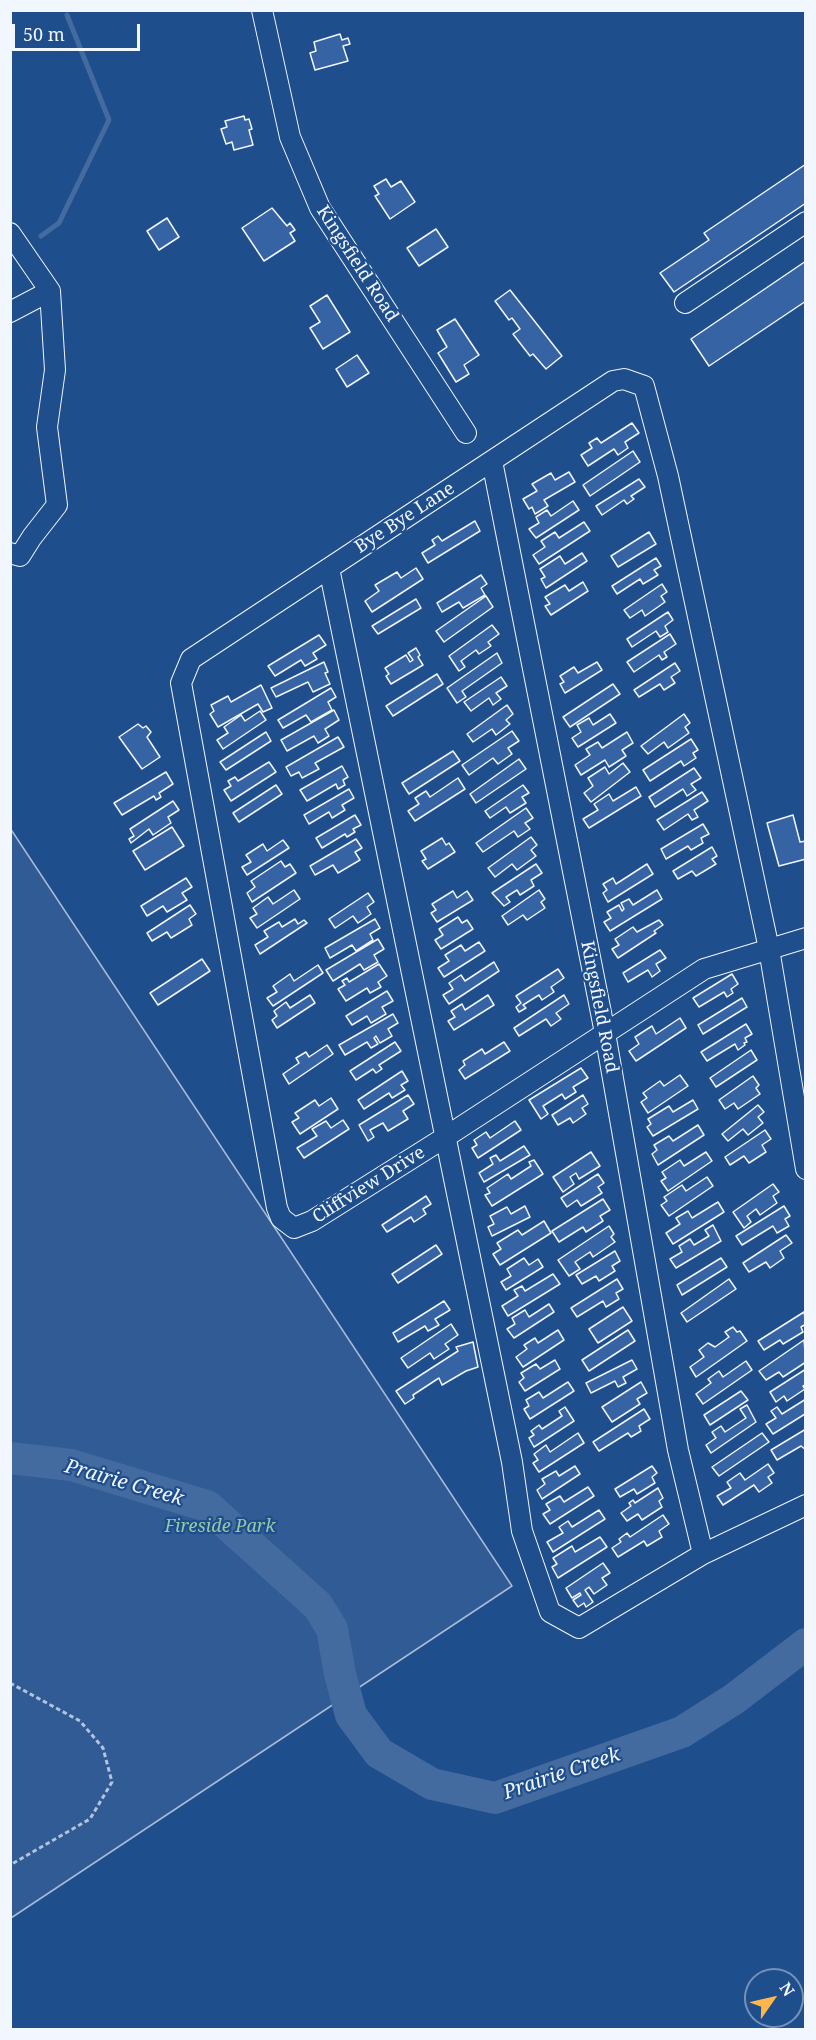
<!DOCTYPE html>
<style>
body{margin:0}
#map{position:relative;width:816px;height:2040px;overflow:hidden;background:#1f4e8c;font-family:"Noto Serif",serif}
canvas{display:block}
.frame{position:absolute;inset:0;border:12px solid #f2f6ff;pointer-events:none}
.north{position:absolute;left:744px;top:1968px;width:60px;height:60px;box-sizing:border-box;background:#1f4e8c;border:2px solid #7391ba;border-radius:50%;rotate:56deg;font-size:16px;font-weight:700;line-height:24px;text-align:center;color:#f2f6ff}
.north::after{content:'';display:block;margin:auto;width:21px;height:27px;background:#ffb74d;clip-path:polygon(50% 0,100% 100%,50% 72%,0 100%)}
.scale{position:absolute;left:12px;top:24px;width:128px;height:27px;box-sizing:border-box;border:3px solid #f2f6ff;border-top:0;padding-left:8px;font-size:18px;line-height:21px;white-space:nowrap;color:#f2f6ff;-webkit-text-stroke:4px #1f4e8c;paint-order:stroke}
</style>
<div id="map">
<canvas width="816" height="2040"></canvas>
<div class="frame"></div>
<div class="north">N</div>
<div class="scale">50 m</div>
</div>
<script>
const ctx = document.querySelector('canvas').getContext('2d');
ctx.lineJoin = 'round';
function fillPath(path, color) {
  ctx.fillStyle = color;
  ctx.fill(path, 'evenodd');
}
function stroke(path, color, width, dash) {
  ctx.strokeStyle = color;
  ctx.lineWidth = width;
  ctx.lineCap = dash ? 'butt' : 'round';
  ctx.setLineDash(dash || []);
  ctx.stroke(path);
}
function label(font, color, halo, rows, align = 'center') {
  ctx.font = font + ' "Noto Serif",serif';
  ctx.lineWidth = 4.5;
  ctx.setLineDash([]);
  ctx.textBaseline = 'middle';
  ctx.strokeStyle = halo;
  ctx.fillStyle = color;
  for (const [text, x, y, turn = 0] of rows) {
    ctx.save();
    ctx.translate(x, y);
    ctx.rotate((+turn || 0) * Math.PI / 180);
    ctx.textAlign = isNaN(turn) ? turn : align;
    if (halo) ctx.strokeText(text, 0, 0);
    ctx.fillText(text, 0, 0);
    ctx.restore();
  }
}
const green = new Path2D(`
 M10 828 512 1586 11 1918H10Z`);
const stream = new Path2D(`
 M41 236 59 223 109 120 67 15`);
const river = new Path2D(`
 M10 1458 71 1465 207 1506 318 1606 332 1629 340 1674 351 1715 379 1753 432 1784 495 1798 682 1732 734 1699 806 1644`);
const building = new Path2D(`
 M340 34 342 40 348 38 350 44 343 46 348 61 315 70 310 53 316 51 314 42Z
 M244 116 245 120 249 119 252 129 249 130 253 145 234 150 232 142 226 144 221 129 227 127 225 121Z
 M806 164V203L674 292 660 273 709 240 704 233Z
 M386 179 391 187 401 181 415 202 390 219 375 196 379 194 374 186Z
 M272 208 287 226 290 223 295 230 290 233 295 241 264 261 242 228Z
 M167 218 179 237 159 250 147 231Z
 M436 229 448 247 419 266 407 248Z
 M806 261V301L709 366 691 339Z
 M510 290 562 356 546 369 533 354 530 356 513 334 520 329 512 318 509 320 495 301Z
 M327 295 350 332 323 349 310 328 320 322 310 306Z
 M455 319 479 355 464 365 469 374 456 382 438 353 447 347 437 330Z
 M357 355 369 373 347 387 336 369Z
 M632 423 639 433 625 442 628 448 618 455 614 449 588 466 581 455 592 448 589 443 597 438 601 443Z
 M633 451 640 462 590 496 583 485Z
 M569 472 575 482 544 500 548 506 535 514 532 507 529 509 523 499 537 491 532 484 551 473 555 480Z
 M639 479 645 487 631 496 634 499 627 504 624 500 602 515 596 506Z
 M573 501 579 510 536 538 529 529 539 523 536 517 547 510 551 516Z
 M475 521 480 531 428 563 422 553 435 545 432 540 438 536 442 541Z
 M584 522 590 531 539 564 533 555 545 547 541 541 555 532 559 538Z
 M649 532 656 544 618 567 611 556Z
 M582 553 587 561 546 588 541 579 545 577 540 569 560 556 565 564Z
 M656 558 661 566 654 570 658 575 643 584 640 579 617 594 612 586Z
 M416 568 423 579 372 612 365 601 379 591 375 585 397 572 401 578Z
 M481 575 487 584 481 588 485 595 463 608 459 602 442 612 437 603Z
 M583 582 588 591 551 615 545 606 550 604 545 597 565 585 569 591Z
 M662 584 667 592 661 596 665 602 645 616 642 610 630 618 624 610Z
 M486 596 493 607 444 642 436 631Z
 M416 599 421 608 378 634 372 626Z
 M668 612 673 620 665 626 668 632 660 637 656 631 632 647 627 639Z
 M492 625 499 634 488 642 491 646 479 654 476 650 461 661 465 667 459 671 449 656Z
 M670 634 676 644 664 652 667 657 662 660 659 655 634 672 627 662Z
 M319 635 326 645 313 653 317 659 305 666 301 660 275 676 268 666Z
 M416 648 420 655 418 657 423 665 391 684 386 676 389 674 385 668 406 655 410 662 413 660 408 653Z
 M497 653 502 663 462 691 466 697 457 703 447 688Z
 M324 662 328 672 325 673 330 684 313 692 308 682 276 697 271 688Z
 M597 662 602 670 565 693 560 684 564 682 560 676 574 667 578 673Z
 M675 663 680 671 671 677 675 683 664 690 660 684 639 697 634 690Z
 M437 674 443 684 393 716 386 706Z
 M501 677 507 686 496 693 501 699 493 705 489 698 471 711 464 702Z
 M613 684 620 694 570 727 563 717Z
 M261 685 272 708 263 712 258 704 218 727 210 714 214 711 211 705 228 696 231 702Z
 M331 688 336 697 328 702 332 710 311 722 306 715 283 728 278 720Z
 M507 705 513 714 506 720 510 724 496 735 492 729 473 742 467 734Z
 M334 710 339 720 325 729 329 736 318 743 314 736 287 751 281 740Z
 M260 711 266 720 223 749 217 740 228 733 224 727 241 715 245 721Z
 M610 714 616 723 578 747 572 738 581 732 577 725 589 718 593 725Z
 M684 714 690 723 685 727 689 733 668 748 664 742 648 754 641 746Z
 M138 724 143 728 146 726 151 732 147 737 160 757 142 769 119 737Z
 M512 731 519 741 508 748 512 754 498 764 493 758 469 775 462 765Z
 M266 732 271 741 226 770 220 762Z
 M627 732 633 743 622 750 626 756 609 767 605 760 581 775 575 765 590 755 586 749 598 742 602 748Z
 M338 737 344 747 315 763 319 769 302 778 299 772 291 776 286 767Z
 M691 739 698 750 693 753 696 758 684 766 681 761 650 781 643 770Z
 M453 751 460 761 409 794 402 783Z
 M519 759 526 769 476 803 470 794Z
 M269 762 276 772 231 801 224 790 231 786 228 781 235 777 238 781Z
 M623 763 630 772 591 802 584 793 593 786 588 778 605 767 609 774Z
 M342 766 348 777 343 780 345 785 338 789 336 784 307 801 300 790Z
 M694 768 701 778 691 784 696 790 687 796 683 789 655 807 649 797Z
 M166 772 173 784 159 793 161 797 156 800 154 796 122 815 114 803Z
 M458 778 465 789 415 821 408 811 419 804 415 798 426 791 430 797Z
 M276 785 282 794 239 822 233 813Z
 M523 785 529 793 522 797 526 803 510 813 506 807 490 818 485 811Z
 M636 787 641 796 589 828 583 819 598 810 594 804 609 794 613 801Z
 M349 789 354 798 342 805 345 810 332 818 329 812 309 824 304 815Z
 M702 792 708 801 694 810 698 817 692 820 688 814 664 830 657 820Z
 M173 801 179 810 168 817 171 823 153 835 149 829 131 843 129 839 134 836 130 829Z
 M526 808 533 818 525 823 530 829 518 837 514 831 483 852 476 843Z
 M355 815 361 825 353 829 355 832 347 837 345 834 322 848 316 838Z
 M793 815 800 842 806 841V859L779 866 767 823Z
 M703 824 709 834 701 838 703 843 691 850 688 846 666 859 661 849Z
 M172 827 184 846 145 870 133 851Z
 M531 837 537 845 531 850 536 856 517 870 512 864 495 877 488 868Z
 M442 838 446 845 449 843 455 852 428 869 422 861 426 859 421 851Z
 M356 839 362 848 355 852 360 860 338 873 333 865 315 875 310 866Z
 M283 840 289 848 247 875 242 867 251 862 246 855 263 844 267 851Z
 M712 847 717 856 712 859 716 864 696 876 692 871 678 879 673 871Z
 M281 861 285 867 290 864 296 873 252 902 247 893 255 887 251 881Z
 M536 864 542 873 531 880 534 886 520 895 517 890 506 897 510 902 504 906 492 893Z
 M647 864 653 874 608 902 603 893 607 890 603 884 613 878 616 884Z
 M186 878 192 887 182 893 187 900 167 912 163 906 147 916 141 906Z
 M294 890 300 899 257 928 250 918 257 914 253 908 268 897 273 904Z
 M539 890 545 899 541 902 545 908 527 920 523 915 508 925 502 916Z
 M657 890 662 899 610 931 604 922 611 918 607 912 619 905 622 911 624 909 621 903 629 899 633 905Z
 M453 891 457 898 467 891 473 900 437 922 431 913 436 910 432 904Z
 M368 893 374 902 367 907 371 914 358 923 353 916 335 928 329 919Z
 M190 905 196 914 189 919 192 925 171 938 167 932 152 941 147 933Z
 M458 917 462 923 467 920 473 929 441 949 435 940 443 935 439 929Z
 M295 919 298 924 304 920 307 923 260 954 255 945 268 937 264 931 279 922 282 927Z
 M375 919 380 928 370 934 373 940 356 951 352 945 330 958 325 948Z
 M659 920 663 925 654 931 656 933 618 958 612 949 619 945 615 939 633 927 637 932Z
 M378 939 384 949 374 955 378 962 364 970 360 964 333 981 326 970Z
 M479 942 485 951 444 977 438 968 449 961 445 955 461 945 465 951Z
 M660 950 666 958 656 964 660 971 652 977 648 970 628 982 623 973Z
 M202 959 210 971 158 1005 150 993Z
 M494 962 499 971 449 1004 443 995 453 989 449 983 461 975 465 981Z
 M379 964 387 976 378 982 381 987 370 993 367 988 346 1001 338 989 345 985 342 981 347 978 349 982Z
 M318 965 323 973 273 1006 267 998 277 992 273 986 290 974 294 981Z
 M558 969 564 978 551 987 554 992 542 1000 539 995 523 1005 526 1008 519 1012 516 1007 521 1003 516 996Z
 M732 974 738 984 731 989 733 993 727 997 724 992 699 1007 693 998Z
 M387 991 393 1001 382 1007 386 1014 371 1023 367 1016 352 1025 346 1016Z
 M310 995 315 1003 277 1028 272 1020 277 1016 274 1011 286 1002 290 1008Z
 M488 995 494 1005 454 1030 448 1021 455 1017 451 1011 462 1004 465 1010Z
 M564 995 569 1004 556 1013 561 1019 551 1026 546 1019 519 1036 514 1028Z
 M742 998 747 1007 703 1034 698 1025Z
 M393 1014 398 1023 388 1029 392 1036 380 1043 376 1036 374 1038 378 1044 371 1048 367 1042 345 1055 339 1045Z
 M680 1018 686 1028 636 1061 629 1051 639 1044 635 1037 652 1026 656 1034Z
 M746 1024 752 1034 745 1038 747 1042 744 1043 745 1045 738 1050 735 1044 707 1061 701 1052Z
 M395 1042 401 1051 379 1065 382 1069 376 1073 373 1069 356 1080 350 1071Z
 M504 1042 510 1051 465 1079 459 1070 465 1065 463 1061 482 1049 485 1054Z
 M327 1045 333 1054 289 1084 283 1074 299 1063 296 1058 306 1052 309 1057Z
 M751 1050 757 1060 716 1087 710 1078Z
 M581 1068 588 1078 573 1087 576 1092 565 1099 562 1094 543 1106 548 1114 541 1119 529 1100Z
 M402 1071 408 1081 401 1085 405 1090 392 1098 389 1093 364 1109 358 1100Z
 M680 1075 688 1086 648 1113 641 1102 647 1098 643 1093 660 1081 664 1086Z
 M753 1076 759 1085 756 1088 760 1094 738 1109 734 1103 725 1109 719 1100Z
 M408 1095 414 1104 403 1111 408 1119 388 1131 383 1123 370 1130 374 1137 368 1141 359 1125Z
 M583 1095 588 1104 582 1108 586 1114 573 1123 570 1118 558 1125 552 1115Z
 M331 1098 338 1109 300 1134 292 1122 299 1118 295 1113 315 1100 319 1106Z
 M693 1100 698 1109 653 1136 647 1127 651 1124 648 1119 669 1106 673 1112Z
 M758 1105 764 1112 758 1117 763 1123 748 1135 743 1129 728 1141 722 1134Z
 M343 1120 349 1129 304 1158 297 1148 317 1136 312 1129 326 1121 331 1128Z
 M515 1121 521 1130 478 1158 472 1148 477 1145 474 1140 486 1132 490 1138Z
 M698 1125 704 1135 658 1165 652 1154 657 1150 654 1145 669 1136 673 1141Z
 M765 1130 771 1139 762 1145 766 1152 749 1163 744 1156 730 1165 725 1157Z
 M524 1146 530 1155 484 1182 479 1173 493 1164 490 1158 496 1155 500 1161Z
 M591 1152 600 1166 579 1179 576 1173 570 1177 574 1184 563 1192 553 1177Z
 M706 1152 712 1161 668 1191 661 1181 666 1178 662 1172 680 1160 684 1166Z
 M534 1160 543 1174 492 1206 485 1195 490 1193 487 1188 508 1174 511 1179 531 1166 529 1162Z
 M598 1174 604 1183 598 1187 602 1193 581 1206 577 1200 567 1207 561 1198Z
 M707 1177 713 1186 669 1216 661 1205 667 1201 664 1197 682 1185 686 1191Z
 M773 1184 779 1192 773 1196 777 1203 760 1215 756 1209 747 1216 751 1222 744 1228 733 1212Z
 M426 1196 431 1204 423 1209 426 1214 414 1222 411 1217 387 1232 382 1225Z
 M603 1199 610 1210 600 1216 603 1221 586 1232 583 1227 559 1242 552 1231Z
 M718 1202 724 1212 673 1244 666 1233 680 1224 676 1218 688 1211 692 1218Z
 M525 1206 530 1217 492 1236 488 1227 494 1224 490 1216 507 1207 511 1214Z
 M784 1206 790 1216 785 1219 789 1226 777 1233 773 1226 742 1245 736 1236Z
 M544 1221 551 1233 500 1265 493 1254 501 1249 497 1243 518 1230 522 1235Z
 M713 1225 721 1241 676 1268 670 1259 682 1252 679 1246 690 1239 694 1245 709 1236 705 1230Z
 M609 1226 614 1234 611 1237 615 1242 593 1257 590 1252 575 1262 580 1269 569 1276 558 1260Z
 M786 1235 792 1243 780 1251 784 1258 770 1268 766 1262 749 1272 743 1263Z
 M436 1245 442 1254 398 1283 392 1274Z
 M615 1251 620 1261 612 1266 615 1271 599 1281 596 1276 582 1284 576 1275Z
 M524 1258 529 1265 538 1259 543 1267 506 1290 501 1282 511 1276 507 1269Z
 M721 1258 727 1267 682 1295 677 1285Z
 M553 1274 560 1284 508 1316 502 1306 518 1296 514 1290 522 1286 525 1291Z
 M617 1279 623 1289 616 1293 619 1299 606 1307 603 1301 577 1317 571 1308Z
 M729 1279 736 1289 687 1322 681 1313Z
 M444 1301 450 1310 435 1319 439 1325 428 1331 425 1326 398 1342 393 1333Z
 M549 1304 554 1312 514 1338 507 1329 515 1324 512 1318 525 1310 529 1317Z
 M623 1307 632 1321 598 1343 589 1329Z
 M804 1312 806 1324 801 1327 803 1332 783 1344 780 1340 764 1350 758 1341Z
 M451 1324 458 1335 445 1344 449 1349 434 1359 430 1353 408 1368 401 1358Z
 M733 1327 737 1332 740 1331 747 1341 696 1377 690 1367 704 1357 699 1350 708 1343 715 1347 729 1337 725 1332Z
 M558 1330 564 1340 523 1367 516 1357 527 1349 524 1345 535 1338 538 1343Z
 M628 1330 635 1341 589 1371 582 1360Z
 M804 1340 806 1362 783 1377 779 1372 766 1380 759 1371Z
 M473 1342 478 1367 466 1371 442 1385 439 1378 413 1395 414 1398 405 1404 396 1391 458 1351 456 1347Z
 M555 1360 560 1369 525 1391 519 1382 524 1378 521 1373 536 1364 540 1369Z
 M632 1360 637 1369 623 1377 626 1383 618 1387 615 1381 591 1393 586 1383Z
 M746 1361 752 1370 703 1404 696 1394 711 1383 708 1379 719 1371 723 1377Z
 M806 1369V1384L803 1386 805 1389 787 1401 784 1396 776 1402 770 1392Z
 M568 1382 574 1391 530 1419 524 1409 529 1406 526 1400 539 1392 543 1398Z
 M641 1382 647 1393 637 1399 640 1404 612 1422 602 1407Z
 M741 1391 748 1400 710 1425 704 1415Z
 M806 1399V1416L805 1414 773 1434 766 1424 776 1418 771 1411 777 1407 782 1414Z
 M747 1405 756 1422 711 1453 706 1445 716 1438 712 1432 721 1426 725 1432 746 1418 740 1409Z
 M565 1407 574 1421 534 1447 529 1438 534 1435 531 1431 539 1425 542 1429 562 1416 559 1411Z
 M644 1409 650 1419 639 1426 641 1431 631 1437 628 1433 599 1451 593 1442Z
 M806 1429V1450L801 1446 777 1460 771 1450Z
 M578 1433 584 1443 539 1472 533 1463 538 1460 534 1454 546 1445 550 1452Z
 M762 1433 769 1442 719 1476 712 1467Z
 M768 1464 774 1473 768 1477 772 1483 759 1492 754 1485 723 1505 717 1496 731 1488 727 1482 740 1473 745 1480Z
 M575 1466 580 1474 542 1499 537 1490 545 1484 542 1479 556 1471 559 1476Z
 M652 1466 657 1473 652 1477 655 1483 637 1494 634 1489 620 1497 615 1489Z
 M588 1487 594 1496 550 1524 543 1514 550 1510 546 1504 560 1496 564 1502Z
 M658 1488 663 1498 659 1501 662 1507 642 1520 638 1514 627 1521 621 1513 631 1506 629 1503 633 1500 635 1503Z
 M599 1510 605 1519 553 1552 547 1542 563 1533 559 1527 568 1521 572 1527Z
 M663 1515 669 1524 659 1531 662 1537 647 1546 644 1541 618 1557 612 1548 621 1542 619 1539 627 1533 630 1537Z
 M600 1537 607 1547 558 1578 552 1567 557 1564 553 1558 572 1546 575 1552Z
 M603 1563 610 1573 602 1578 607 1585 594 1594 589 1587 585 1590 593 1602 586 1607 584 1603 578 1607 573 1600 581 1595 580 1593 572 1598 566 1588Z`);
const path = new Path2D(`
 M10 1683 80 1721 103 1748 112 1782 90 1819 10 1865`);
const minor = new Path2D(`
 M262 10 290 137 320 208 466 433
 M10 233 50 291 55 370 47 427 57 505 32 537 20 556 10 553
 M685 303 806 222
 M10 312 50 291
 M492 461 605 1033 678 1450 703 1554
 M329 568 512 1462 522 1531 550 1612 579 1628 703 1554 806 1505
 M806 938 704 969 444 1138 312 1221 294 1228 281 1218 277 1208 181 683 191 659 613 381 624 379 644 386 668 476 769 949 806 1169`);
const streetNames = [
 ["Kingsfield Road",357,264,57],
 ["Bye Bye Lane",405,518,-33],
 ["Kingsfield Road",599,1007,79],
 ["Cliffview Drive",369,1185,-32]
];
const parkNames = [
 ["Fireside Park",220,1527]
];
const waterNames = [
 ["Prairie Creek",124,1483,16],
 ["Prairie Creek",562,1774,-19]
];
fillPath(green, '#305b95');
stroke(green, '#a8bbd7', 1.5);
stroke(stream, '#446ba0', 5);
stroke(river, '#446ba0', 32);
fillPath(building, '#3563a3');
stroke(building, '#f2f6ff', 1.5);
stroke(minor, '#f2f6ff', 22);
stroke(path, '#b3c4dc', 3, [4.5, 3]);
stroke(minor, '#1f4e8c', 20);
label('18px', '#f2f6ff', '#1f4e8c', streetNames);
label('italic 18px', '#97c8a6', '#1f4e8c', parkNames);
label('italic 20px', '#f2f6ff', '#1f4e8c', waterNames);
</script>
